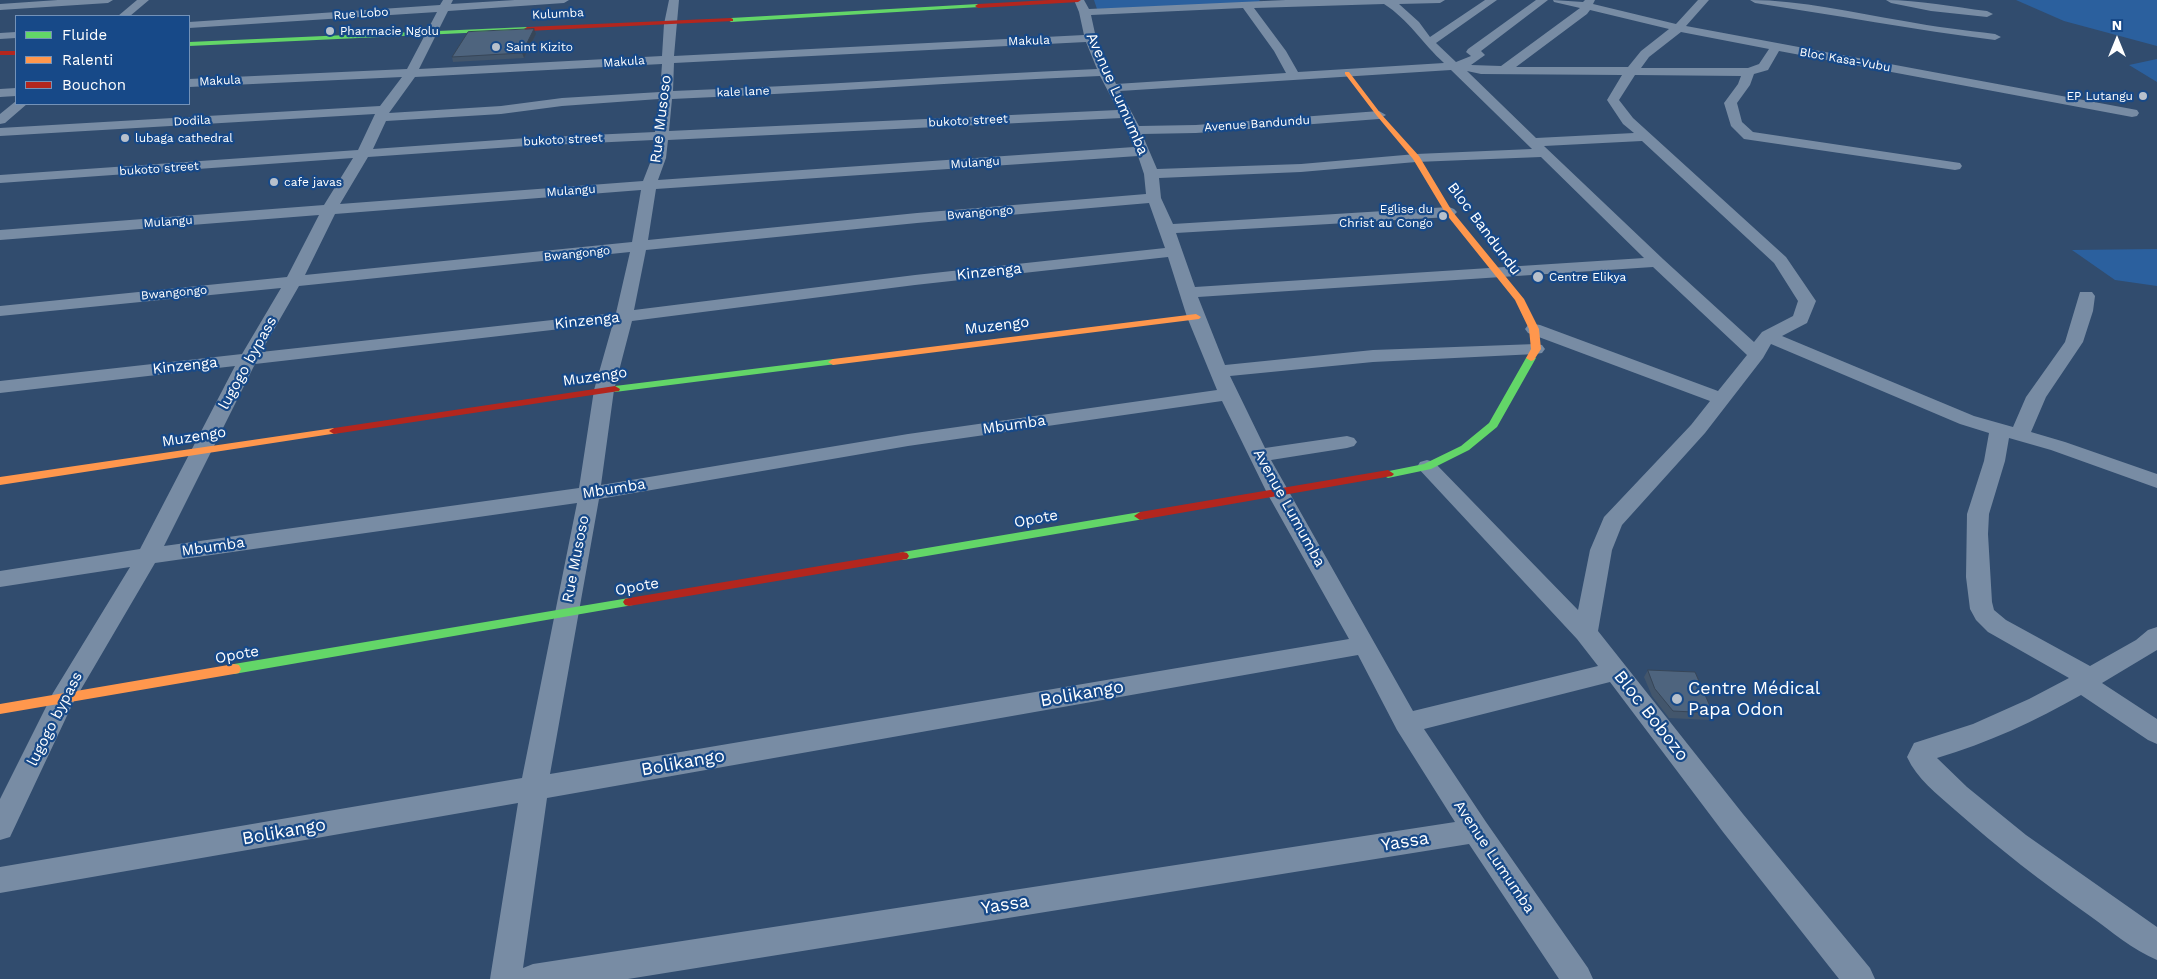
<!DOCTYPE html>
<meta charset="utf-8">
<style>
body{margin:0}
#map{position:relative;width:2157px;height:979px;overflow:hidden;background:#314c6e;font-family:"Work Sans",sans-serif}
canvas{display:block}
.legend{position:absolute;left:15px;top:15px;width:175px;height:90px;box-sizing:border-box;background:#174988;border:1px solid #7492b8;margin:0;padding:6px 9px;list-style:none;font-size:15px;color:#fff}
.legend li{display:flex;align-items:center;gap:10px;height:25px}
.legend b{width:25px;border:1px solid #7492b8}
.north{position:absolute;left:2092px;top:15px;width:50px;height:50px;-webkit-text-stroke:4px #174988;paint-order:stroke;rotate:0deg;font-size:14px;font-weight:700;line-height:20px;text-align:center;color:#fff}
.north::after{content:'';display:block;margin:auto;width:18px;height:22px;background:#fff;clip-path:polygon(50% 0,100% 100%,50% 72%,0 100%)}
</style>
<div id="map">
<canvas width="2157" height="979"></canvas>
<ul class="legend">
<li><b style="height:6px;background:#63d668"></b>Fluide</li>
<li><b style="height:6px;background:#ff974d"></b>Ralenti</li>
<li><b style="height:6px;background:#b3261e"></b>Bouchon</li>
</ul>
<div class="north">N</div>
</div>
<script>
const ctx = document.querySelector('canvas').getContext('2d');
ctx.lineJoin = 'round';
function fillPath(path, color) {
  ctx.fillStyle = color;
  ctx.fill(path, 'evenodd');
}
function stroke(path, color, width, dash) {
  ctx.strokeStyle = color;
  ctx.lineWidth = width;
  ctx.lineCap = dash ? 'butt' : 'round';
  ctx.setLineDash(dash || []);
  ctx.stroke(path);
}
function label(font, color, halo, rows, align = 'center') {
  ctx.font = font + ' "Work Sans",sans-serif';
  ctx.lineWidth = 4.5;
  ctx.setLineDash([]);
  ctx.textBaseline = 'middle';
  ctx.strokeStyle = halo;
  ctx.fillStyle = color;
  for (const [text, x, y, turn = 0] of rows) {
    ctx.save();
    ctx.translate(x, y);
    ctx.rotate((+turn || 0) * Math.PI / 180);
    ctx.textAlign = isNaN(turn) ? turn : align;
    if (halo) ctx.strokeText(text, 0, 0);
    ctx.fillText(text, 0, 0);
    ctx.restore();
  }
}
const green = new Path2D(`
 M1094 0H1259L1262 3 1097 9Z
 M2016 0H2157V46L2064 21Z
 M2157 59V82L2129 65Z
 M2157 249V286L2115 280 2072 250Z`);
const street = new Path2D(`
 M58 0H113L108 3 0 10V4Z
 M137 0H149L130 16H118Z
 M443 0H453L451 4 515 0H569L564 3 448 11 419 69 662 56 664 24 669 0H679L674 56 1084 35 1079 12 1074 0H1084L1089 9 1286 0H1445L1440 3 1399 4 1419 22 1430 37 1485 0H1497L1436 43 1456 62 1471 56 1466 52 1468 49 1536 0H1548L1481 51 1485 55 1471 65 1501 66 1580 8 1554 2 1553 0 1583 2 1585 0H1595L1593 4 1676 24 1698 0H1709L1686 26 2137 110 2139 113 2137 116 2132 117 1779 51 1768 70 1754 74 1750 85 1737 103 1742 122 1753 132 1960 163 1962 166 1960 169 1955 170 1744 139 1731 126 1724 103 1738 84 1741 76 1635 75 1619 100 1633 118 1786 257 1816 301 1807 323 1782 336 1974 416 2013 427 2026 397 2065 342 2080 292H2092L2095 296 2093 311 2083 342 2046 397 2031 432 2065 442 2157 474V488L2051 450 2009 438 2005 461 1989 514 1988 534 1992 602 1994 610 2006 620 2090 666 2136 640 2148 630 2157 627V650L2102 683 2157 719V744L2148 740 2081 695C2035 721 1988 743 1937 758L1967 787 2026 835 2157 927V960C2133 950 2111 931 2090 916 2043 883 1998 848 1955 810 1937 794 1917 779 1907 757L1914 743 1973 724 2029 699 2069 678 1988 632 1976 620 1970 609 1966 577 1967 514 1984 461 1989 433 1960 424 1771 344 1763 358 1705 433 1622 525 1612 550 1598 631 1743 814 1870 968 1875 979H1839L1723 832 1610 682 1424 729 1486 822 1588 968 1593 979H1559L1469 844 628 979H490L518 803 0 893V867L522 778 577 503 155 563 73 703 10 837 0 840V799L53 693 130 567 0 587V571L140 549 235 366 0 393V381L242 354 281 288 0 316V306L287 277 319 215 0 240V230L324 205 353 158 0 183V175L358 150 375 114 0 136V128L380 106 402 77 189 87V79L407 69 437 12 189 28V22L440 5ZM1384 4C1408 19 1423 44 1444 63L1298 72 1286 51 1254 8ZM1243 8 1274 51 1286 73 1116 84 1096 38 1091 15ZM1590 10 1669 29 1641 51 1628 67H1516L1587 14ZM1681 32 1769 49 1759 64 1748 68H1641L1649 57ZM1086 42 1097 69C956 75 814 86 673 91L674 63ZM662 64 660 92 562 98 501 106 389 113 415 77ZM1451 70 1532 149 1416 154 1301 164 1157 169 1142 134 1196 133 1379 119 1386 115 1379 111 1196 125 1139 126 1120 91ZM1467 71 1481 74 1622 75 1607 100 1623 124 1634 133 1536 138ZM1100 76 1118 110 669 131 672 99C815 93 957 82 1100 76ZM659 99 655 132 527 138 373 149 386 121 501 114 562 106ZM1122 118 1134 147 658 180 666 158 668 140ZM654 140 652 158 643 181 340 204 368 157 527 146ZM1642 141 1774 263 1798 301 1793 316 1762 332 1754 342 1663 259 1544 146ZM1138 156 1144 174 1146 194 917 213 648 240 656 189ZM1541 157 1644 258 1195 287 1176 233 1449 217 1454 215 1457 212 1454 209 1449 207 1173 224 1161 198 1159 178 1301 172 1416 162ZM641 190 632 242 305 275 335 214ZM1149 203 1165 248 915 275 634 310 646 250 917 223ZM630 252 616 313 261 352 299 286ZM1168 257 1187 317 1217 390 908 434 601 485 614 390 632 321 915 285ZM1653 267 1747 355 1718 391 1540 325 1534 324 1528 325 1525 329 1528 333 1710 401 1691 425 1604 517 1590 550 1578 610 1434 462 1427 460 1420 462 1417 467 1577 639 1598 666 1413 711 1271 460 1347 448 1354 446 1357 442 1354 438 1347 436 1265 448 1230 376 1373 362 1536 354 1542 353 1545 349 1542 345 1536 344 1373 350 1225 365 1198 297ZM613 323 594 390 579 488 164 546 255 364ZM1222 401 1267 493 1349 639 550 774 599 499 908 446ZM1358 655 1397 730 1455 822 533 964 523 968 547 798Z
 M1750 0C1802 0 1853 13 1904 21 1934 27 1965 30 1995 34L2001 37 1995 40C1915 30 1835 15 1755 3Z
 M1886 0C1919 0 1953 7 1987 11L1993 14 1987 17 1931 11 1891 3Z
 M16 32V38L0 39V33Z
 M16 88V96L0 97V89Z
 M16 101V104H27L5 123 0 124V114Z`);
const fast = new Path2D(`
 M978 4 980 7 731 22 728 20 731 18Z
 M527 27 529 28V30L189 46V42Z
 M1531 355 1536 358 1497 427 1469 450 1431 469 1388 478 1384 476 1382 474 1384 472 1424 464 1461 446 1489 423 1526 358Z
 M833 359 836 360 838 362 836 364 615 392 610 389 615 386Z
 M1140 512 1146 516 1144 519 903 560 899 559 897 556 899 553 903 552Z
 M629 598 633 599 635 602 633 605 234 674 229 673 227 669 229 665 234 664Z`);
const slow = new Path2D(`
 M1345 72H1349L1381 114 1419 156 1452 211 1524 299 1539 329 1541 349 1534 360 1531 361 1526 358 1531 349 1529 329 1515 300 1446 214 1413 159 1377 116 1345 74Z
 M1196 314 1201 317 1199 319 833 365 828 362 833 359Z
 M334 428 339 431 338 433 0 485V477Z
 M234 664 239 665 241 669 239 673 234 674 0 714V704Z`);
const jam = new Path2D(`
 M1049 0H1081L1078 2 978 8 975 6 978 4Z
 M731 18 733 19V21L527 31 524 29 527 27Z
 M0 51H16V55H0Z
 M615 386 620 389 619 391 334 434 329 431 334 428Z
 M1388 470 1394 474 1392 476 1140 520 1134 516 1140 512Z
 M903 552 907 553 909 556 907 559 629 606 625 605 623 602 625 599 629 598Z`);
const wall = new Path2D(`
 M536 34 524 58 453 62 452 57Z
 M1648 670 1713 713 1710 720 1669 718 1652 696 1644 677Z`);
const shadedWall = new Path2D(`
 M534 29 536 34 524 58 522 53Z`);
const building = new Path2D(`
 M534 29 522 53 452 57 468 32Z
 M1648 670 1695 672 1713 713 1673 711 1655 689Z`);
const markers = [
 [330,31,5,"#b7c0cc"],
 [496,47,5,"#b7c0cc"],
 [2143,96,5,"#b7c0cc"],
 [125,138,5,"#b7c0cc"],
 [274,182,5,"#b7c0cc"],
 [1443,216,5,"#b7c0cc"],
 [1538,277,6,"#b7c0cc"],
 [1677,699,6,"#b7c0cc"]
];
const farStreetnames = [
 ["Rue Lobo",361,14,-4],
 ["Kulumba",558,14,-3],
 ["Makula",1029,41,-2],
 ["Bloc Kasa-Vubu",1845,60,10],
 ["Makula",624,62,-4],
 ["Makula",220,81,-3],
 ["kale lane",743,92,-2],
 ["Dodila",192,121,-3],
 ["bukoto street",968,121,-3],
 ["Avenue Bandundu",1257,124,-4],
 ["bukoto street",563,140,-3],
 ["Mulangu",975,163,-4],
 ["bukoto street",159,169,-4],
 ["Mulangu",571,191,-4],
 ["Bwangongo",980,213,-5],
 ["Mulangu",168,222,-4],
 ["Bwangongo",577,254,-6],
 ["Bwangongo",174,293,-5]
];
const farPoinames = [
 ["Pharmacie Ngolu",340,31],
 ["Saint Kizito",506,47],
 ["EP Lutangu",2133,96,"right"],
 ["lubaga cathedral",135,138],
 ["cafe javas",284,182],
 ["Eglise du",1433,209,"right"],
 ["Christ au Congo",1433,223,"right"],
 ["Centre Elikya",1549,277]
];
const streetNames = [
 ["Avenue Lumumba",1117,94,66],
 ["Rue Musoso",661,119,-83],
 ["Bloc Bandundu",1484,229,53],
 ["Kinzenga",989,272,-6],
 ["Kinzenga",587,321,-6],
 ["Muzengo",997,326,-7],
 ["lugogo bypass",248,363,-61],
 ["Kinzenga",185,366,-6],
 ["Muzengo",595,377,-8],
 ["Mbumba",1014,425,-8],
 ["Muzengo",194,437,-9],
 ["Mbumba",614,489,-9],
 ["Avenue Lumumba",1289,508,61],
 ["Opote",1036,519,-10],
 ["Mbumba",213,547,-8],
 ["Rue Musoso",576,559,-79],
 ["Opote",637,587,-10],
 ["Opote",237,655,-10],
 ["lugogo bypass",55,719,-63],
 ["Avenue Lumumba",1494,857,56]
];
const nearPoinames = [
 ["Centre Médical",1688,689],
 ["Papa Odon",1688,710]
];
const nearStreetnames = [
 ["Bolikango",1082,694,-10],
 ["Bloc Bobozo",1651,716,52],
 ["Bolikango",683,763,-10],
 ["Bolikango",284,832,-10],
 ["Yassa",1405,842,-9],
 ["Yassa",1005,905,-9]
];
fillPath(green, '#2b609e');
fillPath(street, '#788ca4');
fillPath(fast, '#63d668');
fillPath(slow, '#ff974d');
fillPath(jam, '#b3261e');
fillPath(wall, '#43566c');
fillPath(shadedWall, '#374658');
fillPath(building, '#4e647e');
stroke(building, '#374658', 1);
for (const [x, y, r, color] of markers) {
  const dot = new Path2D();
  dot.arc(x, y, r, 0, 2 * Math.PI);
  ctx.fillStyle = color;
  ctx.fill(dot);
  stroke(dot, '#174988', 2);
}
label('12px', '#fff', '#174988', farStreetnames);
label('12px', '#fff', '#174988', farPoinames, 'left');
label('15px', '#fff', '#174988', streetNames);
label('18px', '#fff', '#174988', nearPoinames, 'left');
label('18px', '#fff', '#174988', nearStreetnames);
</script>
